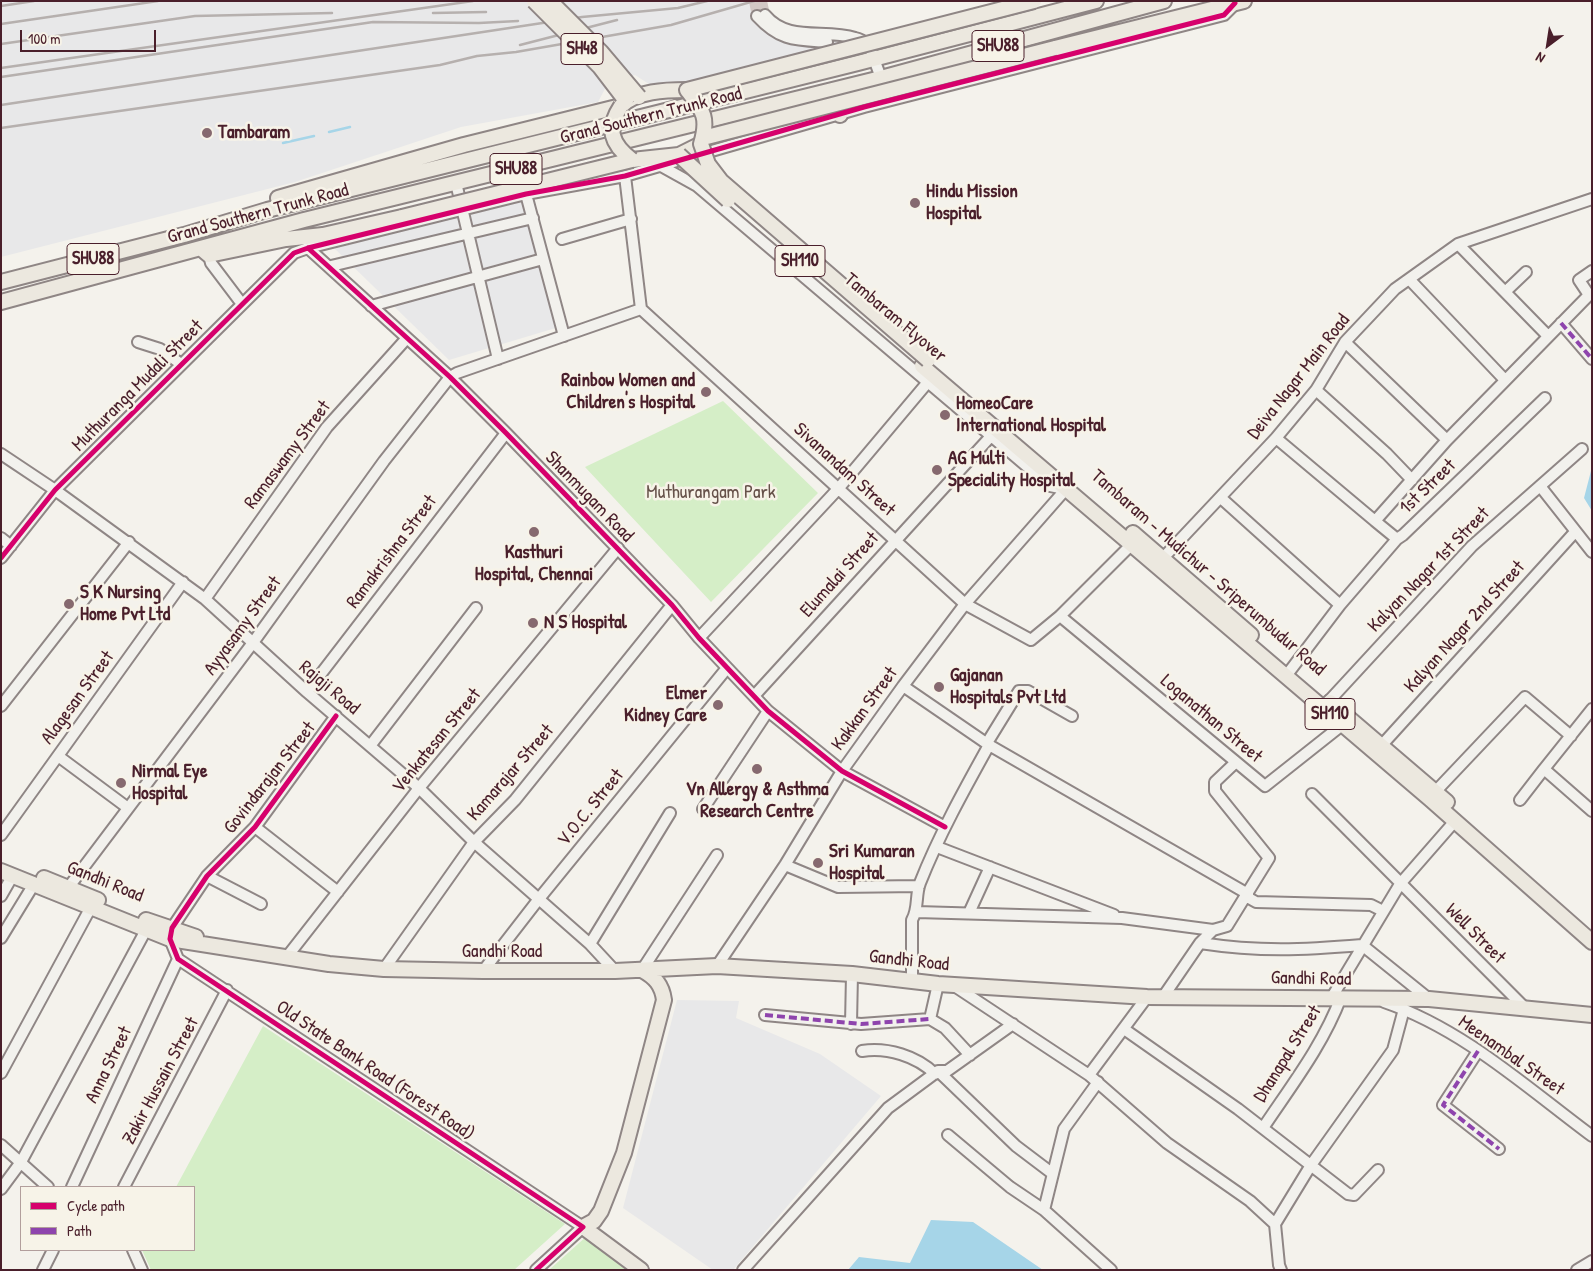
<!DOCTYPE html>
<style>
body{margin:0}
#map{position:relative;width:1593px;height:1271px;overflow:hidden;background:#f4f2ec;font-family:"Patrick Hand",sans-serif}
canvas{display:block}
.frame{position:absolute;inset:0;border:2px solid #4a1f2b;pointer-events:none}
.legend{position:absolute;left:20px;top:1186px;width:175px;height:65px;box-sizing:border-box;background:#f7f3e8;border:1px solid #b29e9c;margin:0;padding:6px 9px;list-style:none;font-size:15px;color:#4a1f2b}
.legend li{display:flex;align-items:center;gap:10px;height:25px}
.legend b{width:25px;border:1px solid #b29e9c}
.north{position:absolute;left:1523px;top:20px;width:50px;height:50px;-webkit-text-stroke:4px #f7f3e8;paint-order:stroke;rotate:211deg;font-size:14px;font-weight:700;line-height:20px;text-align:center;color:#4a1f2b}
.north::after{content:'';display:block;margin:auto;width:18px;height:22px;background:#4a1f2b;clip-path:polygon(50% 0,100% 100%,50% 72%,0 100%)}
.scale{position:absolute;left:20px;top:30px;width:136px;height:22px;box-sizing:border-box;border:2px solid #4a1f2b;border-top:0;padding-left:6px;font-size:15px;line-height:18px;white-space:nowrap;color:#4a1f2b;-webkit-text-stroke:4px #f7f3e8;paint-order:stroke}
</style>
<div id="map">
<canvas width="1593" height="1271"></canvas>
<div class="frame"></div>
<ul class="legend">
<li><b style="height:6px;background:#d6006c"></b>Cycle path</li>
<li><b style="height:6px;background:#8e44ad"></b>Path</li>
</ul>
<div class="north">N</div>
<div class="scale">100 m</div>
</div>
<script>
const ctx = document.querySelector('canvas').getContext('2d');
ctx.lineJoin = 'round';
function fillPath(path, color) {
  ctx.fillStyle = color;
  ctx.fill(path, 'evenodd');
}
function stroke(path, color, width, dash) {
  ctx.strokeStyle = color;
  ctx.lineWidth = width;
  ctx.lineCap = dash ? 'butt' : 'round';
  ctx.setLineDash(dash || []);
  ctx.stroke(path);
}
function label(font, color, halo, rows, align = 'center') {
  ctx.font = font + ' "Patrick Hand",sans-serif';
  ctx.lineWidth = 5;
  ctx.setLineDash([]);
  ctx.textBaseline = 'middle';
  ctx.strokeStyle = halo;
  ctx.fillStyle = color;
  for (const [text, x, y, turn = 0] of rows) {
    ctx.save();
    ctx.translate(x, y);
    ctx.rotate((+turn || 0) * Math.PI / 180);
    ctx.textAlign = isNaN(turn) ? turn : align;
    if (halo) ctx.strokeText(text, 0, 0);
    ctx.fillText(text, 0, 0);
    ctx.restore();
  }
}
const built = new Path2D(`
 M1 1H750L752 14 758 25 775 36 834 40 840 44 732 70 685 84 652 86 635 75 607 85 598 102 461 127 295 182 1 257Z
 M522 198 559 327 449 360 333 247Z
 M677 1000 739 1001 736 1018 820 1054 881 1096 733 1270H713L623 1208Z`);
const green = new Path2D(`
 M723 401 818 493 711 602 585 467Z
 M263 1026 565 1224 514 1270H151L142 1250H194V1187H176Z
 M588 1235 634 1270H549Z`);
const water = new Path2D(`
 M1592 467V511L1584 498Z
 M931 1220 973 1222 1043 1270H848L859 1257 910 1263Z`);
const stream = new Path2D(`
 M329 132 350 127
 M283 143 314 136`);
const minorTunnel = new Path2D(`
 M754 1 757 16
 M762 1 765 15`);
const minor = new Path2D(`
 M765 15C788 43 825 28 855 38 860 39 865 42 869 45L881 78
 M757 16C780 41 795 40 827 42
 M661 166 697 186 1050 486 1065 489
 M519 168 564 336
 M625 176 641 309 965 604 1031 640 1060 616 1132 544
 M456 183 498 359
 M562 239 631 219
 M1458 244 1548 336
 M308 248 450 377 506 433 672 605 699 638 768 711 842 771 945 827
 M209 255 211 263 242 304
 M331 266 533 218
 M1409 279 1505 380
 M1505 292 1526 272
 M371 306 543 259
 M1561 323 1592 359
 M138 342 160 349 181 364
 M1345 342 1447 440
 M1316 390 1387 454 1412 480
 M1276 438 1375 521
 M1 454 55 490 205 599 307 692 419 788 474 842 590 944 615 971
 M1540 486 1592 552
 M1221 498 1340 605
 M1 538 11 546
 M1397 539 1375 521 1447 440 1589 295 1579 280 1592 271
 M1 558 55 490 294 253 308 248 526 194 625 176 864 107 1224 15 1235 4
 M1163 558 1276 438 1316 390 1345 342 1395 289 1458 244 1592 199
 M205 599 327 427 407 338
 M1060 616 1265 786 1342 725
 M699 638 838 489 928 382
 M1286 676 1340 605 1397 539 1403 535 1545 398
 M903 686 989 745 1248 894
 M307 692 506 433
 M754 696 992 435
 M1329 701 1472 546 1582 449
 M1 706 129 542
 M1592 709 1544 769 1592 811
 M336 716 255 827 207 876 172 928 170 939 178 959 583 1227 536 1270
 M987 743 1019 691H1028L1072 716
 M370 746 476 608
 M1381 746 1575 532
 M58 756 128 808
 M1435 792 1525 697 1571 736
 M1312 794 1525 1008
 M1520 800 1544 769
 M703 809 768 711
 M255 827 338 892
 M1 835 183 582
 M937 847 1114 915
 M785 865 838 887 919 886
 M207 876 261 904
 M65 892 252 644 384 461 450 377 457 373 641 309
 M1 896 13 875
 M1247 897 1256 902 1371 905 1383 911
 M917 912 1122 918 1213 930
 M969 913 990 867
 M1 938 34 884
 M1200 943C1259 952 1303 950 1362 945L1429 999
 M590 944 670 813
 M286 958 419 788 618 548
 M717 966 785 865 842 771 903 686 965 604 1066 489
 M384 969 474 842 515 800 672 605
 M642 970 717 855
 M483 971 538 900 727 668
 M912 981V920C919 908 915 896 920 883 939 835 964 790 989 745
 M953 985 1089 1075 1167 1143 1250 1201 1275 1224 1279 1265 1281 1270
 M1163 997 1200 943 1213 930 1227 926 1269 858 1215 791V782L1236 762
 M1332 997 1400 884 1455 821
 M1384 1002C1463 1029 1526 1087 1592 1136
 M765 1015 861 1024 930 1019 945 1028 970 1055
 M930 1019 938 984
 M851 1024 852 974
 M1124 1029 1238 1109 1348 1194 1354 1195 1378 1170
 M862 1051C887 1047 917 1056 935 1074
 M1478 1051 1443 1105 1499 1149
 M938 1071 1016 1146 1053 1174
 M1 1073 91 907
 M1089 1075 1147 997
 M1098 1082 1064 1129 1044 1210 1111 1270
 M1263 1128C1291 1086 1323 1045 1341 997
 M948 1135 1010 1187 1044 1210
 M1 1145 48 1187
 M72 1187 178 959
 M124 1187 227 990
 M1 1189 21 1162 147 928
 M1275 1224 1311 1165 1393 1050 1404 1009
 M133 1250 142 1270
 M43 1270 53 1250
 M743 1270 888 1108 938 1071H947L1013 1024
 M1577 1270 1592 1261`);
const major = new Path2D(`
 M1055 48 1244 1
 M833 93 840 115
 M632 160 679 155 701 144
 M278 198 464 145 621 106C636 91 666 90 687 90
 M203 250 209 255 286 239 323 235 402 217
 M1 282 184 235 267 210 858 63 1096 1
 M1 302 304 220 881 78 1164 1
 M922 366 1430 799 1592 942
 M1133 533 1251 635
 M1330 702 1447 802
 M1 871 170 939 329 964 384 969 483 971H615L717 966 852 974 938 984 1147 997 1429 999 1592 1015
 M44 878 98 900
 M146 920 196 937
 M641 1270 583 1227 594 1221 601 1211 624 1153 664 1000C662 985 655 977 642 970`);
const rail = new Path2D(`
 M1 6 34 1
 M433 13 486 12
 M1 24 158 1
 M1 44 195 16 332 13
 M520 45 617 20
 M1 68 473 1
 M1 77 373 22 479 23 518 21
 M1 105 582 17 678 8 707 1
 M1 128 440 65 477 56 516 52 671 25 754 1`);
const majorBridge = new Path2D(`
 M534 1 600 67 626 101
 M550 1 601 52 639 97
 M621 106C606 129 611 144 632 160
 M703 138 1055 48
 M679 155 728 200
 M402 217 632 160
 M928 360 721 181 708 164 701 144C709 117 703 111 687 90L1034 1`);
const quiet = new Path2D(`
 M1561 323 1592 359
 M765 1015 861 1024 930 1019
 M1478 1051 1443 1105 1499 1149`);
const cycleway = new Path2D(`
 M308 248 450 377 506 433 672 605 699 638 768 711 842 771 945 827
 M1 558 55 490 294 253 308 248 526 194 625 176 864 107 1224 15 1235 3
 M336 716 255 827 207 876 172 928 170 939 178 959 583 1227 536 1270`);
const markers = [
 [207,133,6,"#86696f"],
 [915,203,6,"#86696f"],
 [706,392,6,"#86696f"],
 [945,415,6,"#86696f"],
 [937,470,6,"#86696f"],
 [534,532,6,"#86696f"],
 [69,604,6,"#86696f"],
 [533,623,6,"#86696f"],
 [939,687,6,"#86696f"],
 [718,705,6,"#86696f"],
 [757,769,6,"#86696f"],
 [121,783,6,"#86696f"],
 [818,863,6,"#86696f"]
];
const shields = [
 [998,46,52],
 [582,49,42],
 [516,169,52],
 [93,259,52],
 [800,261,50],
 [1330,714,50]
];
const shieldNames = [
 ["SHU88",998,46],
 ["SH48",582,49],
 ["SHU88",516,169],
 ["SHU88",93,259],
 ["SH110",800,261],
 ["SH110",1330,714]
];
const streetNames = [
 ["Grand Southern Trunk Road",651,116,-14],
 ["Grand Southern Trunk Road",258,214,-15],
 ["Tambaram Flyover",895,318,40],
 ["Deiva Nagar Main Road",1299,377,-52],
 ["Muthuranga Mudali Street",138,386,-45],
 ["Ramaswamy Street",288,455,-53],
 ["Sivanandam Street",844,470,42],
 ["1st Street",1428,487,-44],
 ["Shanmugam Road",589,497,46],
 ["Ramakrishna Street",392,552,-53],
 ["Kalyan Nagar 1st Street",1429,570,-46],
 ["Tambaram - Mudichur - Sriperumbudur Road",1208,573,41],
 ["Elumalai Street",840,575,-48],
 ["Ayyasamy Street",243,626,-54],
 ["Kalyan Nagar 2nd Street",1465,627,-48],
 ["Rajaji Road",329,688,40],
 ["Alagesan Street",78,698,-54],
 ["Kakkan Street",865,709,-54],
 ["Loganathan Street",1211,719,40],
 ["Venkatesan Street",437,741,-51],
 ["Kamarajar Street",511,773,-49],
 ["Govindarajan Street",270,778,-52],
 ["V.O.C. Street",591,808,-51],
 ["Gandhi Road",105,882,22],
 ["Well Street",1475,934,45],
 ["Gandhi Road",502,952],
 ["Gandhi Road",909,961,6],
 ["Gandhi Road",1311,979,1],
 ["Dhanapal Street",1288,1054,-58],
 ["Meenambal Street",1511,1056,35],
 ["Anna Street",109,1065,-64],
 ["Old State Bank Road (Forest Road)",375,1071,34],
 ["Zakir Hussain Street",161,1081,-62]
];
const poiNames = [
 ["Tambaram",218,133],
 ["Hindu Mission",926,192],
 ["Hospital",926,214],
 ["Rainbow Women and",695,381,"right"],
 ["Children's Hospital",695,403,"right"],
 ["HomeoCare",956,404],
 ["International Hospital",956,426],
 ["AG Multi",948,459],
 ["Speciality Hospital",948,481],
 ["Kasthuri",534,553,"center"],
 ["Hospital, Chennai",534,575,"center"],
 ["S K Nursing",80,593],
 ["Home Pvt Ltd",80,615],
 ["N S Hospital",544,623],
 ["Gajanan",950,676],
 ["Hospitals Pvt Ltd",950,698],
 ["Elmer",707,694,"right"],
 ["Kidney Care",707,716,"right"],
 ["Nirmal Eye",132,772],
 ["Hospital",132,794],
 ["Vn Allergy & Asthma",757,790,"center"],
 ["Research Centre",757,812,"center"],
 ["Sri Kumaran",829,852],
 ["Hospital",829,874]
];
const parkNames = [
 ["Muthurangam Park",711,493]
];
fillPath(built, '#e8e8e9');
fillPath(green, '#d5eec7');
fillPath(water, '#a6d5e8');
stroke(stream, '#a6d5e8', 2.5);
stroke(minorTunnel, '#d2c8c5', 10, [10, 5]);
stroke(minor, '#8f8685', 14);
stroke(major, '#8f8685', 18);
stroke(minor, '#f2f1ed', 10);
stroke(major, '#ece8df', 14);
stroke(rail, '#b6b0ae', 2.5);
stroke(majorBridge, '#8f8685', 18, []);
stroke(majorBridge, '#ece8df', 14);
stroke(quiet, '#8e44ad', 4, [8, 4]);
stroke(cycleway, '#d6006c', 5);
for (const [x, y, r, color] of markers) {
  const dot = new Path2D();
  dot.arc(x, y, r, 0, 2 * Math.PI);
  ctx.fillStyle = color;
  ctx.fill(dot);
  stroke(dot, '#f7f3e8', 2);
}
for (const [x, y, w] of shields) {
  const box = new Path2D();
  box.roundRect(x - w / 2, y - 15.5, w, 31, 4);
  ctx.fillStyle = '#f7f3e8';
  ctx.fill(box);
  stroke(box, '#4a1f2b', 1);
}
label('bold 18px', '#4a1f2b', null, shieldNames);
label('19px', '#4a1f2b', '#f7f3e8', streetNames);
label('bold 19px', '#4a1f2b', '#f7f3e8', poiNames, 'left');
label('19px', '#66524a', '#f7f3e8', parkNames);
</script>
